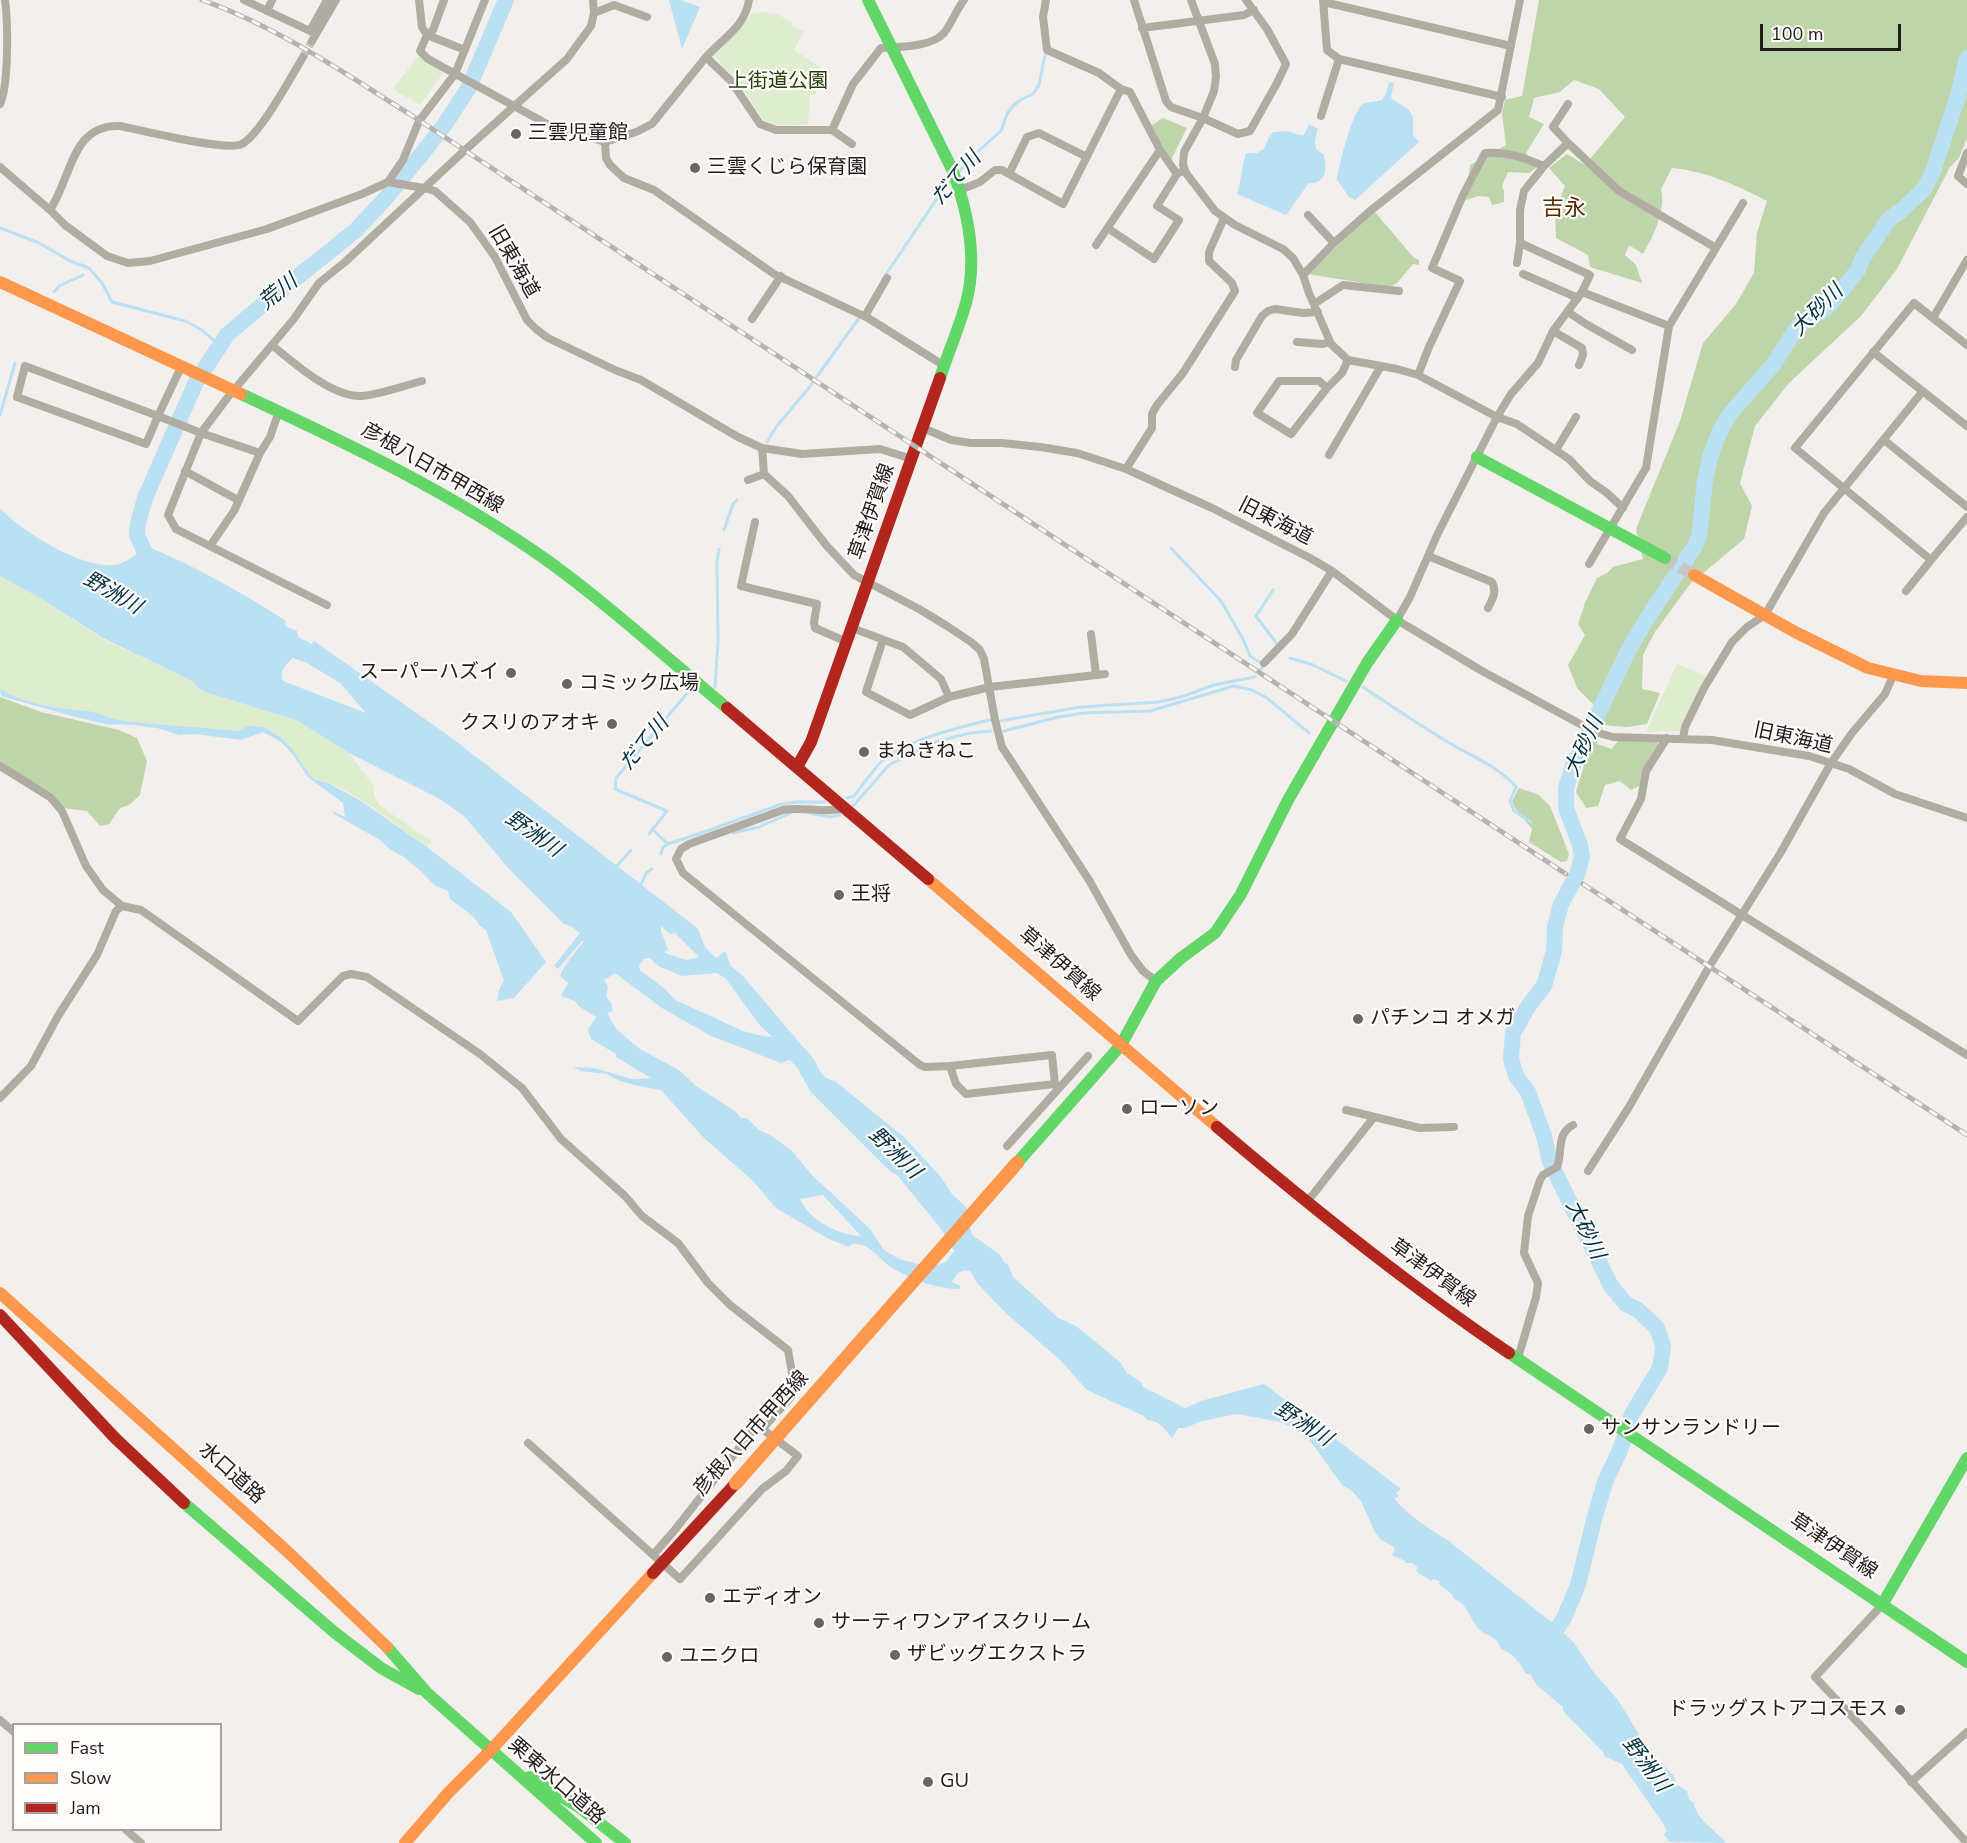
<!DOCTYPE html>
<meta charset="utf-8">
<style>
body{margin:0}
#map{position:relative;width:1967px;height:1843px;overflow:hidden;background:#f2efed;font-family:"Nunito Sans",sans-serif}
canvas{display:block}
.legend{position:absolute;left:12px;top:1723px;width:210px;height:108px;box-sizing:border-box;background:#fffcfb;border:2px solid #a5a3a2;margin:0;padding:8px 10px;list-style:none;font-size:18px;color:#1e1d1c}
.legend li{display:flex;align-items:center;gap:12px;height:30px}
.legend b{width:30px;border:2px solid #a5a3a2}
.scale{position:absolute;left:1760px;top:24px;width:141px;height:27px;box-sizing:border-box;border:3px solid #1e1d1c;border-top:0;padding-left:8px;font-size:18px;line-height:21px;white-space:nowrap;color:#1e1d1c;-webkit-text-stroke:4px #fffcfb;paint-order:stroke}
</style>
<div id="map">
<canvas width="1967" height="1843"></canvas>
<ul class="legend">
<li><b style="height:8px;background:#63d668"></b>Fast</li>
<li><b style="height:8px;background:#ff974d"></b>Slow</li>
<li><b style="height:8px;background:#b3261e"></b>Jam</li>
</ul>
<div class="scale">100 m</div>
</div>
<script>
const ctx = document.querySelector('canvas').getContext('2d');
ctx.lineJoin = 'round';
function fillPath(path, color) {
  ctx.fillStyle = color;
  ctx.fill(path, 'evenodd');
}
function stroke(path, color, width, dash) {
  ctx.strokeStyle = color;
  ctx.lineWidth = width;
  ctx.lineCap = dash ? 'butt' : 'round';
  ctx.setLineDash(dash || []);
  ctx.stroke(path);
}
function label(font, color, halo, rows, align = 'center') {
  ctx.font = font + ' "Nunito Sans","Noto Sans JP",sans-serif';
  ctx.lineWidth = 4.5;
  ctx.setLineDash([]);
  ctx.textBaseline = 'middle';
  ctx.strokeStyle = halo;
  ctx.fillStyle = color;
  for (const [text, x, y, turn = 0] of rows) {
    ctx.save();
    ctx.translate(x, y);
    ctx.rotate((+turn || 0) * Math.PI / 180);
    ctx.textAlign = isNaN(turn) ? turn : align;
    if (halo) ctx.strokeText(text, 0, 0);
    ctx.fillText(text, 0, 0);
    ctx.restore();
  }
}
const green = new Path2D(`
 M766 12 774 13 793 22 792 26 804 31 794 50 826 71 815 95 810 93 808 124C793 125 776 128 763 119L738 82 714 55 752 14Z
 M418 56 446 69 420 105 393 89Z
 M0 576 40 598 103 639 194 682 198 688 228 699 268 710 296 720 349 753 374 787V795L379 805 431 841 427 847C396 825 364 797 329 783 325 781 320 782 315 780 308 776 303 765 298 758 285 738 263 717 238 731 200 727 161 725 124 721 111 719 100 713 88 712 58 707 27 705 0 689Z
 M1677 664 1706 676 1681 731 1646 732Z`);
const forest = new Path2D(`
 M1539 0H1967V138L1959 158 1950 167 1897 269 1861 316 1789 383 1755 426 1740 483 1752 506 1744 539 1690 584 1655 632 1643 655 1642 689 1660 693 1647 724 1626 727 1603 725 1597 744 1612 749 1620 738 1653 740 1659 744 1643 769 1639 786 1631 790 1620 781 1605 785 1598 806 1586 808 1576 792 1596 726 1593 704 1577 688 1568 665 1585 635 1578 624 1585 603 1597 578 1607 573 1613 567 1643 559 1636 529 1680 421 1703 343 1736 304 1754 273 1757 233 1767 201C1736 185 1706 171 1672 168L1661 189C1666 210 1654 235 1643 254L1629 245 1625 255 1636 265 1642 283 1590 267 1588 255 1556 238 1555 212 1565 186 1549 168 1567 154 1585 165 1625 117 1599 89 1574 80 1560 92 1534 98 1529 117 1544 124 1526 153 1537 167 1529 173 1508 172 1502 186 1504 191V202L1492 205 1489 197 1478 196 1466 200 1470 165 1506 145 1502 114 1505 100 1522 96Z
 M1163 118 1187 128 1171 160 1149 127Z
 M1374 211 1414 258 1419 260V265L1413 264 1397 283 1389 287 1308 274Z
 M0 697 41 712 119 730 137 738 147 761 140 795 129 805 120 808 109 824 100 826 87 811 63 808 52 793 0 764Z
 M1519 788 1539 795 1550 806 1569 854 1567 861 1561 862 1529 842 1532 829 1515 808 1512 801Z`);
const water = new Path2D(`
 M669 0H680L700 7 682 49Z
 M1389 82 1394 83 1391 96 1392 99 1408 109 1413 117V135L1419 142 1355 200 1349 197 1337 180C1338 168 1353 109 1363 104 1369 101 1376 102 1382 100L1386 94Z
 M1309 124 1318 129C1315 140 1311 147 1323 154 1329 167 1325 185 1309 183L1286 215 1237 194C1241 180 1242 167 1246 153H1257L1264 149 1268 139 1273 132 1287 131 1300 135H1304Z
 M0 509C24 532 79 568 114 565 126 564 137 553 146 546 195 566 241 592 286 621L285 626 297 631 298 637 312 644 314 641 449 736 674 910 698 929 705 947 715 957 717 958 725 951 731 966 742 975 816 1062C819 1073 824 1079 835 1081L904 1137 941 1177 952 1194 966 1207 972 1235 999 1254 1005 1263 1008 1264 1013 1277 1032 1294 1058 1318 1076 1326 1120 1362 1126 1372 1141 1382 1143 1387 1185 1408 1201 1401 1264 1384 1401 1489 1396 1493 1399 1496 1394 1499C1409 1515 1427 1528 1446 1539L1554 1624 1574 1643 1595 1674 1618 1700 1648 1749 1674 1776 1676 1784 1687 1791 1689 1800 1694 1803C1696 1820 1716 1830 1726 1843L1669 1842 1664 1834 1667 1831 1664 1825 1622 1764 1604 1756 1603 1752 1563 1711V1707L1537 1685 1530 1674H1526C1519 1662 1514 1654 1501 1649 1499 1646 1499 1643 1497 1641 1493 1636 1485 1634 1481 1631 1470 1621 1468 1603 1454 1599L1452 1594 1439 1584 1440 1581 1434 1579 1431 1581 1416 1571 1418 1568 1412 1563H1405V1561L1392 1555 1395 1550 1393 1546 1381 1540 1375 1532 1361 1501 1351 1490 1342 1485 1311 1442 1295 1429 1280 1422 1237 1414 1202 1421 1185 1428H1178L1172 1438C1164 1428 1160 1421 1147 1420L1144 1416 1087 1390 1059 1359 1007 1314 977 1283 970 1271C960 1269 957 1273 952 1282L960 1286 961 1289C937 1289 915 1281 894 1269 879 1261 871 1242 852 1244L849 1247 829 1239 776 1208 754 1182 704 1138 661 1090 638 1086 620 1081 606 1074 581 1071 573 1067 594 1068 632 1079 651 1078 616 1057V1054L591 1039 588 1030 596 1017 580 1007 575 1001 561 996 568 983 560 976 564 967 584 941H582L558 969 554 966 580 933 571 926 564 924 510 870 463 815 438 798 349 753 296 720 206 692 198 688 194 682 103 638 40 598 0 576ZM293 658 307 663 340 683 366 713 283 681C279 670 285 666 293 658ZM661 926 670 934 675 933 699 957 686 960 665 953V951L668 950 661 931ZM650 958 658 966 682 976 717 973 726 979 758 1023 772 1037 758 1035 743 1031 675 1000 665 989 640 970 639 965 644 959ZM615 973 662 1008 711 1036 781 1063 790 1060 798 1069 810 1091 891 1172 897 1175 942 1230 954 1251 946 1262 931 1267 899 1259 884 1250 870 1229 812 1175 792 1151 772 1136 759 1130 747 1118H741L735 1111 696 1086 679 1070 640 1049 617 1030 607 1013 613 1011 611 1003 606 997 608 986 604 980ZM823 1195 861 1236C838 1235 809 1220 800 1199Z
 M0 689C26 705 58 708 88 711 100 713 111 719 124 721 161 725 200 727 238 731L248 726 264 727 280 737 292 749 310 775 315 780 328 783 361 801 427 847 511 912 546 962 514 998 497 1001 499 990 504 981 486 930 479 925 474 917 450 899 448 891 434 885 421 871 404 857 391 850 380 840 334 814 332 811 345 817 343 803 308 777 294 756 281 742 263 732 241 740 196 734 179 735 157 728 133 725 106 724 72 716 1 696Z`);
const stream = new Path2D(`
 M957 174 975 154 1001 131 1007 114 1013 106 1020 100 1033 94 1039 85 1045 55
 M0 228 39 243 70 261 89 268 102 283 112 302 185 321 202 330 220 346
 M885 276 942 191 951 181
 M54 292 59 286 83 275
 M0 415 15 363
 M767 442 776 427 808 389 859 318
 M724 530 733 504 737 500
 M1171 548 1221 601 1243 639 1250 656 1264 665 1261 669
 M1273 590 1256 616 1277 644
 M1290 658 1311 664 1346 681
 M715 687 718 641 717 562 719 549
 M1363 687C1390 705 1418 724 1446 741 1470 756 1497 765 1516 787L1510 801 1514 811 1531 822
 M999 721 1081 707 1158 702 1181 697 1214 685 1255 677
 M1004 731 1058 717 1084 713 1150 711 1234 686 1252 690 1267 698 1309 733
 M847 798 854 796C864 784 873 769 884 759 905 741 963 726 990 720
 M853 806 889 765 935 742 970 733 991 731
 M809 813 830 817 840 815
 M715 828 779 805 795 802H825
 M652 829 668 844
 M733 833 759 827 791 813
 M649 834 667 811 615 789 616 778 689 691
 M661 854 663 847 668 844 716 828
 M616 867 631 850
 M640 887 646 873 652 869`);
const river = new Path2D(`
 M147 569 146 555 137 535 138 523 145 498 196 382 227 335 255 311 355 231 385 199 417 160 445 124 468 89 506 0
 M1549 1641 1564 1618 1578 1585 1594 1520 1605 1482 1620 1450 1632 1414 1660 1368 1663 1346 1657 1328 1638 1310 1626 1304 1611 1286 1550 1162 1544 1136 1528 1092 1516 1076 1511 1059 1513 1033 1529 1005 1544 986 1554 951 1555 927 1561 904 1577 875 1580 864 1582 857 1580 845 1566 808V788L1573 766 1628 651 1646 620 1695 546 1699 536 1705 481 1710 457 1719 433 1729 415 1773 365 1798 326 1824 310 1835 299 1858 270 1862 259 1889 219 1902 210 1924 189 1932 174 1958 96 1967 58`);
const streetTunnel = new Path2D(`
 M303 57 312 41
 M1580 724 1602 734`);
const secondaryTunnel = new Path2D(`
 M1665 558 1694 575`);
const street = new Path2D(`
 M244 0 310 31 327 0
 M419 0 422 27 427 35 465 50
 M444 0 433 30 427 35 420 51 428 59 547 124 605 142 636 132 652 124 706 57 731 81 760 124 776 130H832L853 84 881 48C899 47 932 47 944 33 952 23 956 10 964 0
 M1046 0 1043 17 1047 50 1099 73 1121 89 1130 92 1160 150
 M1134 0 1166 101 1171 107 1203 118 1238 134 1250 131 1277 83 1286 64 1267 29 1246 0
 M1191 0 1215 64 1216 77 1214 91 1203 118 1184 152 1183 165 1186 173 1215 211 1235 225 1283 249 1293 258 1303 275 1309 293 1331 344 1348 360 1397 369 1418 375 1497 417 1517 424 1569 459 1590 481 1607 493 1623 508
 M1323 0 1327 50 1339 59 1502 97
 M1324 2 1511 46
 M267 11 272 0
 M594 13 614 5 647 17
 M1142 28 1244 15 1254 10
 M312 41 336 0
 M706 57C723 38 745 27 749 0
 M0 104C9 85 8 22 5 0
 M1321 116 1339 59
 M832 130 852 144
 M605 142 606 158 610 165 624 178 654 190 774 274 868 318 943 365
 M1568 143 1619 191 1716 248 1669 326 1646 468 1589 564
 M1967 153 1958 176 1967 184
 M0 167 50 210 65 225 107 256 128 263 150 261 267 229 362 194 388 182 424 188 435 191 470 222 495 257 527 320 536 329 548 338 615 370 641 380 738 437 762 448 802 454 880 449 912 459
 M1009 174 1027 137 1039 133 1087 157
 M388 182 403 160 419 121 455 74 485 0
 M960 190 980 182 995 170H1002L1063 204 1121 89
 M50 210C72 177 71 124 120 126 141 130 227 152 242 144 261 133 291 77 303 57
 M1308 215 1334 243
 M1109 229 1154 259 1179 220 1157 206 1177 174 1185 170
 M1096 245 1160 150 1177 174
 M1716 248 1743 203
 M1517 263 1520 243
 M1523 274 1578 298
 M1303 275 1334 243 1370 211 1498 110 1520 0
 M1582 292 1669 326
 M1314 304 1343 285 1399 291
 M1568 312 1586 324 1632 350
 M865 316 887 278
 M1933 318 1967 260
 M752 319 781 276
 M1553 331 1582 348 1583 355 1579 365
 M1297 342 1323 344 1330 342
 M1967 345 1914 303 1795 448 1931 560 1967 517
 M273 346C294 363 333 398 362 396 382 394 403 386 422 381
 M1873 352 1967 426
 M181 367 158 416 25 366 17 397 146 444 158 416 201 433 260 453
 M1235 367 1236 360 1262 316 1268 311 1275 309 1303 313 1318 312
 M1418 375 1429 347 1460 281 1432 268 1463 195 1485 153C1507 151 1524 158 1544 166L1568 143 1553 127 1568 104
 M1327 388 1319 381H1279L1257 413 1291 434 1327 388 1342 373 1348 360
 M923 428 951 440 971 443H1002L1040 447 1077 453 1126 469 1212 508 1310 558 1332 571 1397 620 1482 671 1580 724
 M1884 440 1967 507
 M762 448 764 474 788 496 826 545 854 575 919 609 947 626 971 642 980 650 984 659 995 720 1002 747 1089 880 1131 955 1143 971 1156 981
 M1556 450 1576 417
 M1329 455 1381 366
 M1126 469 1152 428V414L1157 405 1183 373 1235 291 1232 283 1209 261V252L1224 218
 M185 471 238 500
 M748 480 764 474
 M755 522 741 586 817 604 814 622 815 628 847 642
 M210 546 234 511 260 453 270 437 279 411
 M1428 556 1492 582C1497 592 1493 598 1488 608
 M1906 591 1931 560
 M327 605 176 529 168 515 201 433 228 397 293 320 319 283 345 262 464 151 567 59 591 26 594 13 593 0
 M1397 620 1410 597 1438 533 1497 417 1511 394 1538 363 1553 331 1582 292 1590 275 1520 243V210L1524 191 1544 166
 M852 628 903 647 941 679 949 697
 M1091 634 1096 675
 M883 640 866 692 910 715 949 697 990 687 1105 674
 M1264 663 1292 634 1332 571
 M1602 734 1613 737 1712 740 1809 756 1849 769 1895 794 1967 818
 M1667 738 1646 771 1641 799 1620 839 1967 1055
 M1683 738 1685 727 1704 688 1732 642 1747 627 1765 615 1824 513 1923 391
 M0 766 50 797 62 811 86 866 103 890 122 906 141 910 298 1021 343 976 351 974 367 977 480 1054 522 1088 561 1139 625 1196 642 1216 678 1243 708 1283 730 1305 788 1350 794 1384 791 1397 763 1428
 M845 808C825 814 804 806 783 810L689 844 681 849 676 859 683 873 920 1065 925 1067 950 1066
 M1052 1055 1055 1084 966 1094 956 1084 950 1066Z
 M0 1098 31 1066 58 1016 97 955 116 911 122 906
 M1346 1110 1420 1128 1454 1127
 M1007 1146 1088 1056
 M1588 1171 1629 1107 1709 967 1781 852 1831 763 1852 733 1885 694 1893 676
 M1307 1202 1374 1117
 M1518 1358 1536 1297 1538 1283 1524 1253 1528 1216 1540 1180 1543 1175 1557 1167C1563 1151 1556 1134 1573 1125
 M528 1443 680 1579 762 1489 786 1471 798 1456 757 1425 674 1531 653 1555
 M1882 1605 1815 1677 1877 1743 1967 1843
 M0 1720 14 1732
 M1911 1782 1967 1732
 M126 1830 141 1843`);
const fast = new Path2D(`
 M868 0 951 167C968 209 978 259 966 303 959 328 948 353 940 378
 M241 394C347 443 452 493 548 561 610 606 668 659 727 708
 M1477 457 1665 558
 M1121 1045 1156 981 1181 958 1215 933 1241 894 1288 800 1367 663 1397 620
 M1017 1163 1121 1045
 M1509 1353 1967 1662
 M184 1503 334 1632 381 1668 419 1689
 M1882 1605 1967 1458
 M387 1647 427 1693 596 1843
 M529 1777 579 1807 625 1843`);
const slow = new Path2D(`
 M0 282 241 394
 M1694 575 1795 632 1868 668 1921 681 1967 683
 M928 879 1217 1127
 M0 1293 289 1553 387 1647
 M405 1843 449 1792 491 1750 653 1573`);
const jam = new Path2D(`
 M727 708 928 879
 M797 767 811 742 940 378
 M1217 1127C1311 1207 1407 1284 1509 1353
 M0 1315 115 1438 184 1503
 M653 1573 736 1483`);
const rail = new Path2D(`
 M202 0C278 27 344 73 411 115L1566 874
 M1583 884 1967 1135`);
const slowBridge = new Path2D(`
 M736 1483 1017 1163`);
const markers = [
 [516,134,6,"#686665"],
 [695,168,6,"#686665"],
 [511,673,6,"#686665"],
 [567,684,6,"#686665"],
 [612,724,6,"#686665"],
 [864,752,6,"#686665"],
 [839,895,6,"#686665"],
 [1358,1019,6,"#686665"],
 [1127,1109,6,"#686665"],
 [1589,1429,6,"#686665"],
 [710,1598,6,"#686665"],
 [819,1623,6,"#686665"],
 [895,1655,6,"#686665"],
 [667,1657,6,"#686665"],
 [1900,1710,6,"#686665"],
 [928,1782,6,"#686665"]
];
const parkNames = [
 ["上街道公園",778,82]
];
const poiNames = [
 ["三雲児童館",528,134],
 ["三雲くじら保育園",707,168],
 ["スーパーハズイ",499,673,"right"],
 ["コミック広場",579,684],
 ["クスリのアオキ",600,724,"right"],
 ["まねきねこ",876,752],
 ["王将",851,895],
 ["パチンコ オメガ",1370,1019],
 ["ローソン",1139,1109],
 ["サンサンランドリー",1601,1429],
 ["エディオン",722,1598],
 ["サーティワンアイスクリーム",831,1623],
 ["ザビッグエクストラ",907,1655],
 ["ユニクロ",679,1657],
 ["ドラッグストアコスモス",1888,1710,"right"],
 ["GU",940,1782]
];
const streetNames = [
 ["旧東海道",513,262,60],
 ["彦根八日市甲西線",432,469,30],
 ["草津伊賀線",873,512,-71],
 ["旧東海道",1275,522,27],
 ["旧東海道",1793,739,12],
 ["草津伊賀線",1059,965,41],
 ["草津伊賀線",1432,1274,36],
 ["彦根八日市甲西線",752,1434,-48],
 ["水口道路",231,1474,42],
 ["草津伊賀線",1833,1547,34],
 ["栗東水口道路",556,1782,41]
];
const waterNames = [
 ["だて川",957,179,-49],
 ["荒川",279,293,-39],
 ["大砂川",1818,311,-45],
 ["野洲川",112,594,30],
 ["だて川",645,744,-50],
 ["大砂川",1585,747,-65],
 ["野洲川",533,835,35],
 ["野洲川",894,1154,44],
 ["大砂川",1584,1230,64],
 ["野洲川",1303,1425,33],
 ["野洲川",1645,1765,53]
];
const quarterNames = [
 ["吉永",1564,210]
];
fillPath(green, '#ddedce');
fillPath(forest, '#bdd5a9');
fillPath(water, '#bae0f4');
stroke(stream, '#bae0f4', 3);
stroke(river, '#bae0f4', 16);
stroke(streetTunnel, '#c8c5c3', 8, [8, 4]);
stroke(secondaryTunnel, '#c8c5c3', 12, [12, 6]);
stroke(street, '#b0aca2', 8);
stroke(fast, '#63d668', 12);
stroke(slow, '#ff974d', 12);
stroke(jam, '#b3261e', 12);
stroke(rail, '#b6b3ad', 5);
stroke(rail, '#fffcfb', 3, [9]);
stroke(slowBridge, '#ff974d', 14);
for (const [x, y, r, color] of markers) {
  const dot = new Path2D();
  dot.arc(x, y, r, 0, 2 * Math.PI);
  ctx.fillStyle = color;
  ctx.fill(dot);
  stroke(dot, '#fffcfb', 2);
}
label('20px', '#234006', '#fffcfb', parkNames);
label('20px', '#1e1d1c', '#fffcfb', poiNames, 'left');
label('20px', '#1e1d1c', '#fffcfb', streetNames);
label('italic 21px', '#023346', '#fffcfb', waterNames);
label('22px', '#522900', '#fffcfb', quarterNames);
</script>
